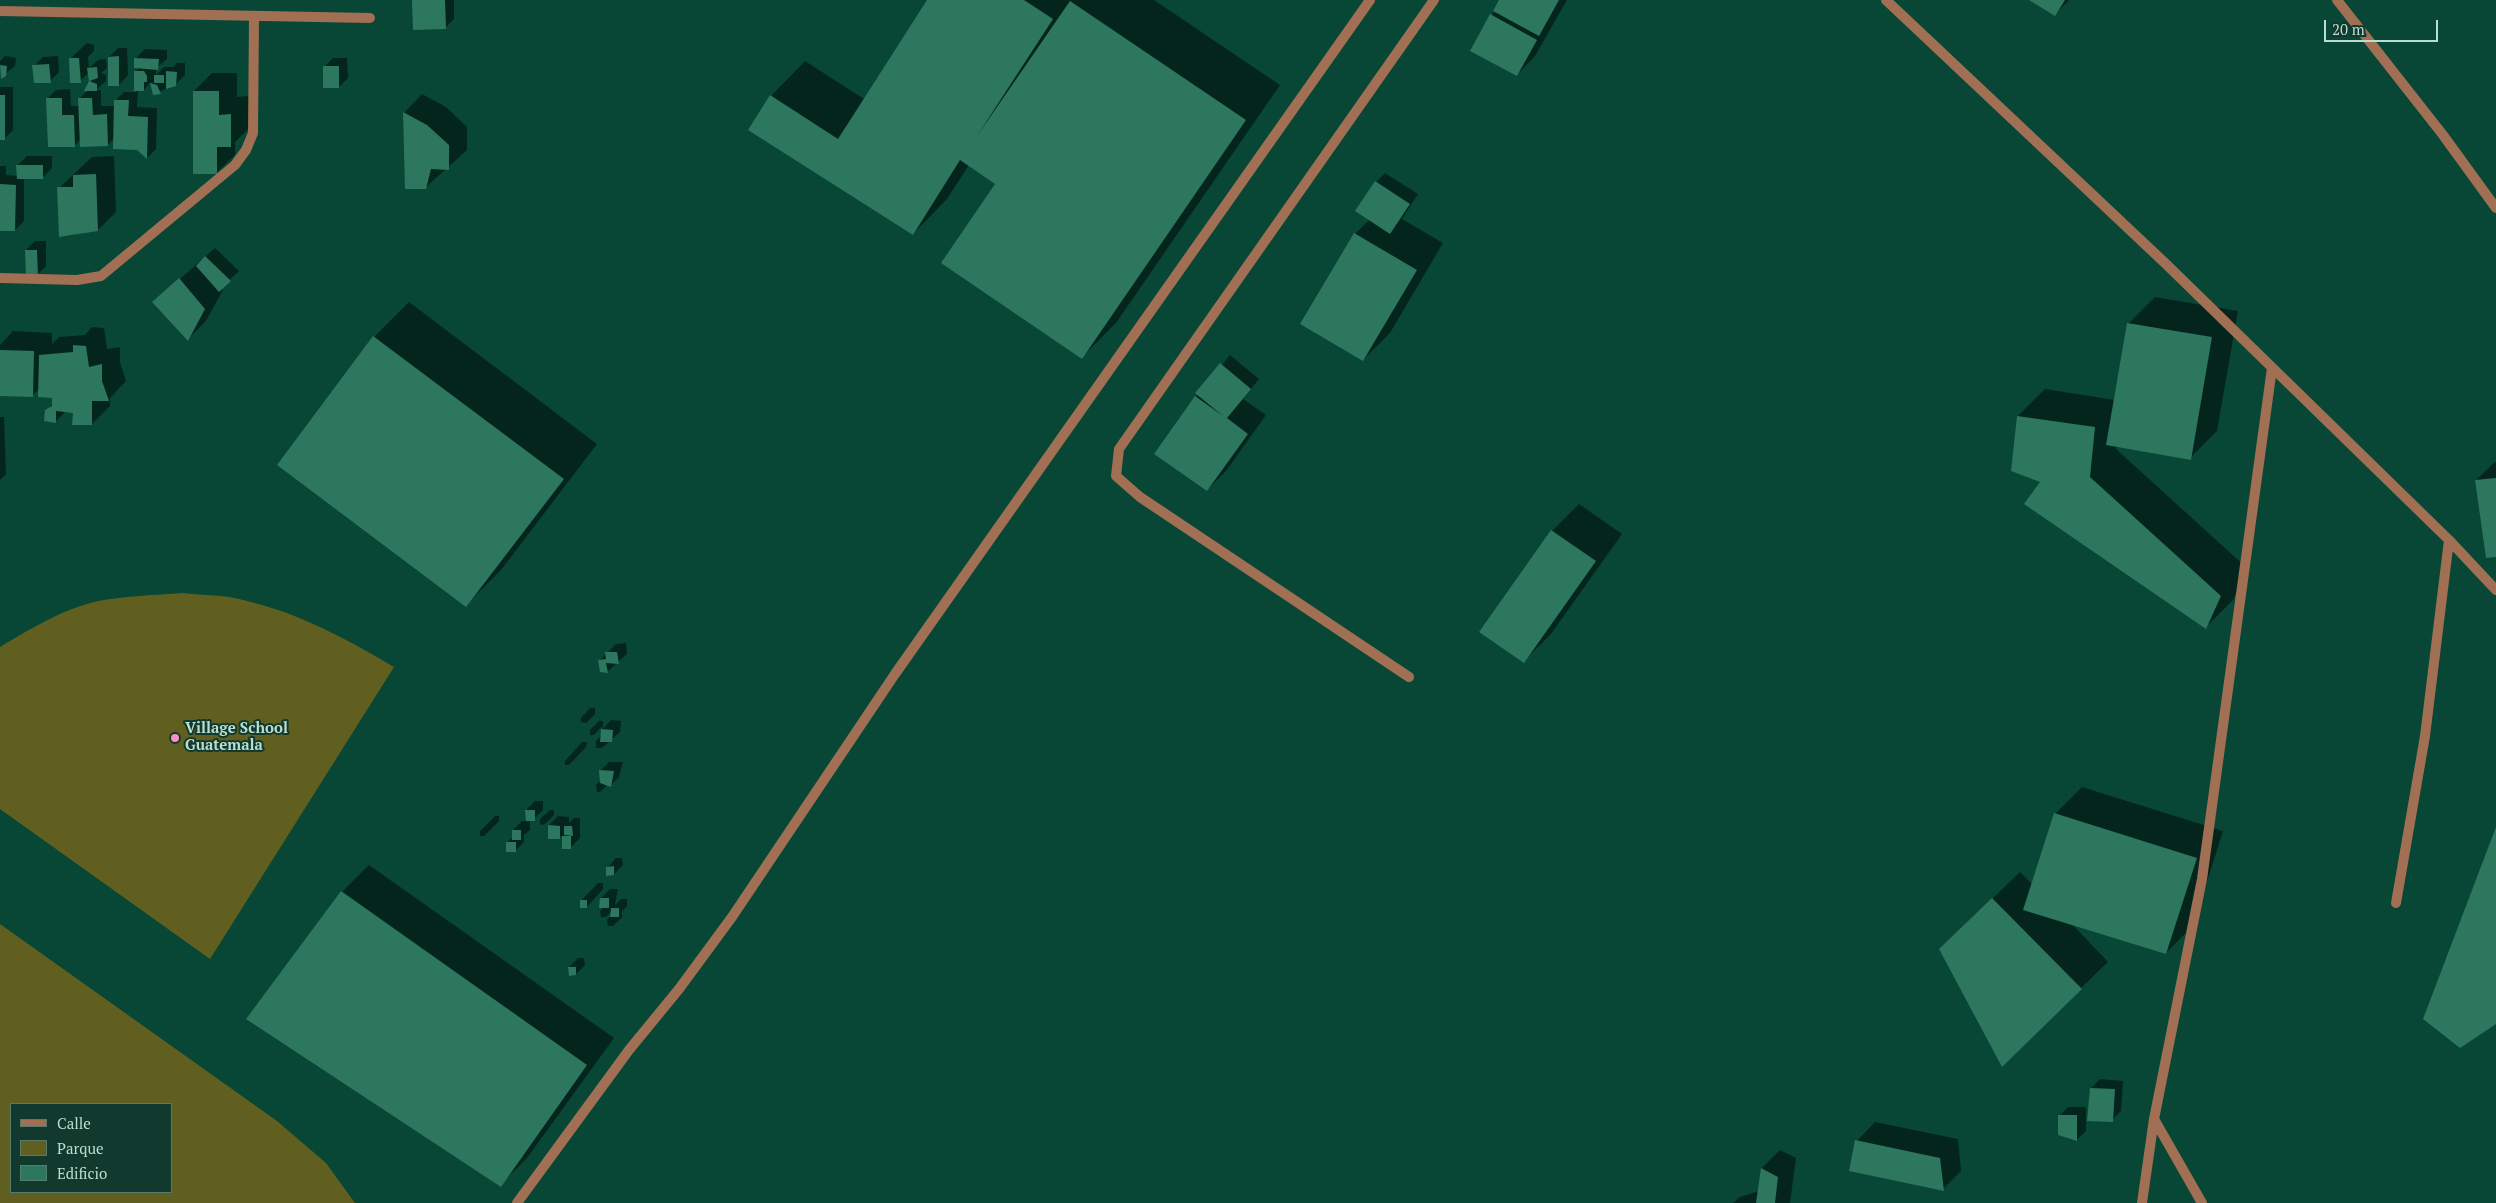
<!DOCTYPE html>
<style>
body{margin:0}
#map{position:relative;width:2496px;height:1203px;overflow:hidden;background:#084735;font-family:"PT Serif",serif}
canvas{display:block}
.legend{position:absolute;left:10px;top:1103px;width:162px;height:90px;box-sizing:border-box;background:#12392d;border:1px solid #557b6d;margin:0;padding:6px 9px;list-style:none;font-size:15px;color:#baddce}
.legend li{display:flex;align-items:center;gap:10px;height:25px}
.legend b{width:25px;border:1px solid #557b6d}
.scale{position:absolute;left:2324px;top:20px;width:114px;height:22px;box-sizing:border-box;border:2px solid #baddce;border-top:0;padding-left:6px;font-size:15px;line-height:18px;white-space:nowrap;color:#baddce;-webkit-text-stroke:4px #12392d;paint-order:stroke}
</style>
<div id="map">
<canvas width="2496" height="1203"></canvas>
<ul class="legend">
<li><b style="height:6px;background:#a16f54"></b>Calle</li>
<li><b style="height:14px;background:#605f1f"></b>Parque</li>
<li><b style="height:14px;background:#2c775e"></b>Edificio</li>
</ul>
<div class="scale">20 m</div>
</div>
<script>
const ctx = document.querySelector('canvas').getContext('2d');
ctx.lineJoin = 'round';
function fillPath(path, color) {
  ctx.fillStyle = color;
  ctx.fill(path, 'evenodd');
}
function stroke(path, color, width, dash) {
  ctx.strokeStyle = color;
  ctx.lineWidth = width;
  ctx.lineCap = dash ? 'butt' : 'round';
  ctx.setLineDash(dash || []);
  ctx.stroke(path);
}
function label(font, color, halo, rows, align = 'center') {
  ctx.font = font + ' "PT Serif",serif';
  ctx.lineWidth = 4;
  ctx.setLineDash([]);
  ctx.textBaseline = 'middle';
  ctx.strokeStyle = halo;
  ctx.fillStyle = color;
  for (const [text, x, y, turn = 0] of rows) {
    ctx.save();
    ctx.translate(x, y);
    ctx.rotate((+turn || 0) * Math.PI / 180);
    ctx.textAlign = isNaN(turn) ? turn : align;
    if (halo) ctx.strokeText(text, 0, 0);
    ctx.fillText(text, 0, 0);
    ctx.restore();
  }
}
const green = new Path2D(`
 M183 593C198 595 214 595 229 597 289 608 342 636 394 667L210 959 0 809V647C30 629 63 609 98 601 126 596 154 595 183 593Z
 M0 924 277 1121 326 1163 355 1203H0ZM171 1104V1192H11V1104Z`);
const shadow = new Path2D(`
 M413 0H454V19L445 28Z
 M929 0H1154L1280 85 1116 323 1082 357 996 184 969 165 947 199 913 234 771 96 805 61 864 99Z
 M1500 0H1567L1535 56 1517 75 1492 15Z
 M2032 0H2069L2055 14Z
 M87 43 94 45V51L88 57 89 68 98 60 106 59 107 68 101 73 106 75V81L96 90H101V106H115V101L124 92H136L135 72 140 67 136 58 145 49 167 50V59L156 68V75L164 67H173L177 63H185V75L175 85 154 94 151 82 144 90H138L137 107 157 108 156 149 147 158 137 149 114 138 108 145 81 139 75 145 47 99 56 90 70 89 71 106H80L79 99 88 90 92 80 89 72 80 81 70 59Z
 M118 48H127L128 75 119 85 109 57Z
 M5 56 16 58 15 66 1 77 0 61Z
 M58 56 59 72 50 81 34 66 43 57Z
 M333 58H347L348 78 339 87 324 67Z
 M212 73H237V97L249 96V128L235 142V155L216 173 194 91Z
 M0 87H13V130L4 139H0Z
 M422 94 446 107 467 127V150L426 187 404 113Z
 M27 156H52V168L43 177H24V221L15 230H0V166H6V175L18 176V165Z
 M114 156 116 212 98 230 81 231 75 235 60 236 59 188 92 157Z
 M1385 173 1418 194 1402 219 1443 243 1390 333 1363 360 1355 234 1370 219 1376 182Z
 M35 241H46V266L37 275 26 250Z
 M215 248 239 271 221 288 223 290 206 321 188 339 154 302Z
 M2155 297 2238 311 2217 431 2190 458 2117 445 2116 449 2247 568 2233 600 2206 627 2041 482 2018 416 2045 389 2115 400 2128 324Z
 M409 302 597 444 501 570 466 605 279 465 374 337Z
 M92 327 104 328 107 349 120 347V362L126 381 110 398V406L92 424 75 412 66 411 56 421 46 411 54 403 53 397 39 389 32 396 0 395V345L13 331 52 333V344L59 337 85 335Z
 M1230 355 1259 379 1243 399 1266 415 1226 471 1207 490 1196 397Z
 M0 417H4L6 474 0 480Z
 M2495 462H2496V556L2476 480Z
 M1579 504 1622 534 1551 634 1524 661 1552 531Z
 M626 643 627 654 607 672 600 660 616 644Z
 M590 708H595V714L586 723 581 722V718Z
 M611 720 621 721 620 732 602 748H596V741L602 735V726L594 735H590V730L599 721H603V729Z
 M582 742H587L586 747 569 765H565V761Z
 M609 762H623L619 777 610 786 607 785 600 792H597L596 785 601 780 600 771Z
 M2082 787 2223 831 2193 926 2166 953 2071 923 2108 962 2081 988 1968 922 2020 872 2032 884 2055 814Z
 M535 801H543V810L534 819 530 820V830L524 835V842L515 851 507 842 513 837V830L522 821H527L526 810Z
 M550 810H554V815L545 824 540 825V819Z
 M495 816H499V821L484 836H480V831Z
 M558 816 569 817V823L574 818H580V838L570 848H563V835L559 838 549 825Z
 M616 858H622L623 865 614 874 607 868Z
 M369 865 614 1038 527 1158 500 1185 248 1019 342 892Z
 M598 883H603V889L587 907 581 901Z
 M610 889H618L615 905 621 899H627V906L622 911V917L613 926H608L607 920 611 915 612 911 606 917H601L600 911 604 907 601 898Z
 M578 958H584L585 965 576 974 569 967Z
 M2100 1079 2123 1081 2121 1111 2112 1120 2091 1088Z
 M2068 1107H2086V1131L2077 1140 2059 1134V1116Z
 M1875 1122 1958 1139 1961 1171 1943 1189 1857 1141Z
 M1780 1150 1796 1158 1790 1203H1733L1740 1197 1759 1191 1762 1168Z`);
const building = new Path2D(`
 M412 0H445L446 29 413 30Z
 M927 0H1024L1053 19 977 136 1070 1 1246 120 1082 359 941 263 995 184 960 160 913 235 748 130 770 95 838 139Z
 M1499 0H1559L1539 36 1493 11Z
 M2029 0H2065L2055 16Z
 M1490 14 1537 40 1517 76 1470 51Z
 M119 56V86H108V57Z
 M69 58H79L81 83H70Z
 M134 58 159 59 158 70 134 68Z
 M49 64 51 83H34L32 65Z
 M0 65 7 66 6 76 1 79Z
 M323 66H339V88H323Z
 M97 67 98 78 89 81 87 68Z
 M134 71H144L147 76V82H144V91H134Z
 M166 71 177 72 176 86 166 89Z
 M154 75H164V83H154Z
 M89 81 97 84V91H84Z
 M150 83 157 85 161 94 153 95Z
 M193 91H219V115L231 114V147H217V174H193Z
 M0 95H5V140H0Z
 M46 98H62V115H74L75 147H48Z
 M78 98H92L93 115 107 114 108 146 80 147Z
 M114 100H129L128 116 148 117 147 159 137 150 113 149Z
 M403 112 427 125 449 145V170L431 169 426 189H405Z
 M16 165H43V179H17Z
 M96 174 98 231 59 237 57 187H73V175Z
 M1375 181 1410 204 1390 234 1355 211Z
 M0 184 16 185 15 231H0Z
 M1354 233 1417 270 1363 361 1300 324Z
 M25 250H37L38 277H26Z
 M205 256 231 281 219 292 196 266Z
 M179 278 205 309 188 341 152 302Z
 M2127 323 2212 337 2191 460 2106 445Z
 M373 336 564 479 466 607 277 465Z
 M73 345 86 346 89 367 102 364V381L109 401H92V425H72L73 413 56 411V423L44 421 45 410 52 406V398L38 397 39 355 73 352Z
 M0 350 34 351 33 397 0 396Z
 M1220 363 1251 389 1227 418 1248 434 1207 491 1154 454 1195 396 1223 416 1195 393Z
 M2017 416 2095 427 2090 477 2221 596 2206 629 2024 504 2040 482 2011 471Z
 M2496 478V557L2486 558 2475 480Z
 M1551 530 1596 561 1524 663 1479 632Z
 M605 652H617L619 664 606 663 608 673 600 672 598 660 606 659Z
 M601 729 613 730 612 742H600Z
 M599 770 614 771 611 787 600 783Z
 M525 810H535V821H526Z
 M2054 813 2197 858 2166 954 2023 910Z
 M548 825 560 826V839H548Z
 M564 826H572L573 836 564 835Z
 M2496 827V1024L2460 1048 2423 1019Z
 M512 830H521V840H512Z
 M562 836H571V849H562Z
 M506 842H516V852H506Z
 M614 866V875L606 876V867Z
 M341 891 587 1065 501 1187 246 1019Z
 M600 898H609V908H599Z
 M1992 898 2082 989 2002 1067 1939 949Z
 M580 900H587V908H580Z
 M611 908H619V917H610Z
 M568 967H576V975L569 976Z
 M2090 1088 2115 1089 2113 1122 2087 1121Z
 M2058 1115H2077V1141L2058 1135Z
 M1855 1140 1940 1158 1944 1191 1849 1171Z
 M1761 1168 1778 1177 1775 1203H1756Z`);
const minor = new Path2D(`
 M1886 0 2166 264 2449 540 2496 590
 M2337 0 2443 135 2496 208
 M0 11 370 18
 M0 278 77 280 101 276 235 165 246 150 253 133 254 17
 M1409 677 1140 497 1116 476 1119 449 1434 0
 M2396 903 2425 736 2449 540
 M517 1203 629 1050 679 989 732 917 895 674 1370 0
 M2142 1203 2154 1119
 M2202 1203 2154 1119 2202 879 2272 368`);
const markers = [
 [175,738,5,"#fa8fc7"]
];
const poiNames = [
 ["Village School",185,729],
 ["Guatemala",185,746]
];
fillPath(green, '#605f1f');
fillPath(shadow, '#0007');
fillPath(building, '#2c775e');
stroke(minor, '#a16f54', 10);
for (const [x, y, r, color] of markers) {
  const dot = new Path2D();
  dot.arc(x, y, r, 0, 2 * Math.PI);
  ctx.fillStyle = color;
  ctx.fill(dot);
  stroke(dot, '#12392d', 2);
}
label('bold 15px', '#baddce', '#12392d', poiNames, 'left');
</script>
